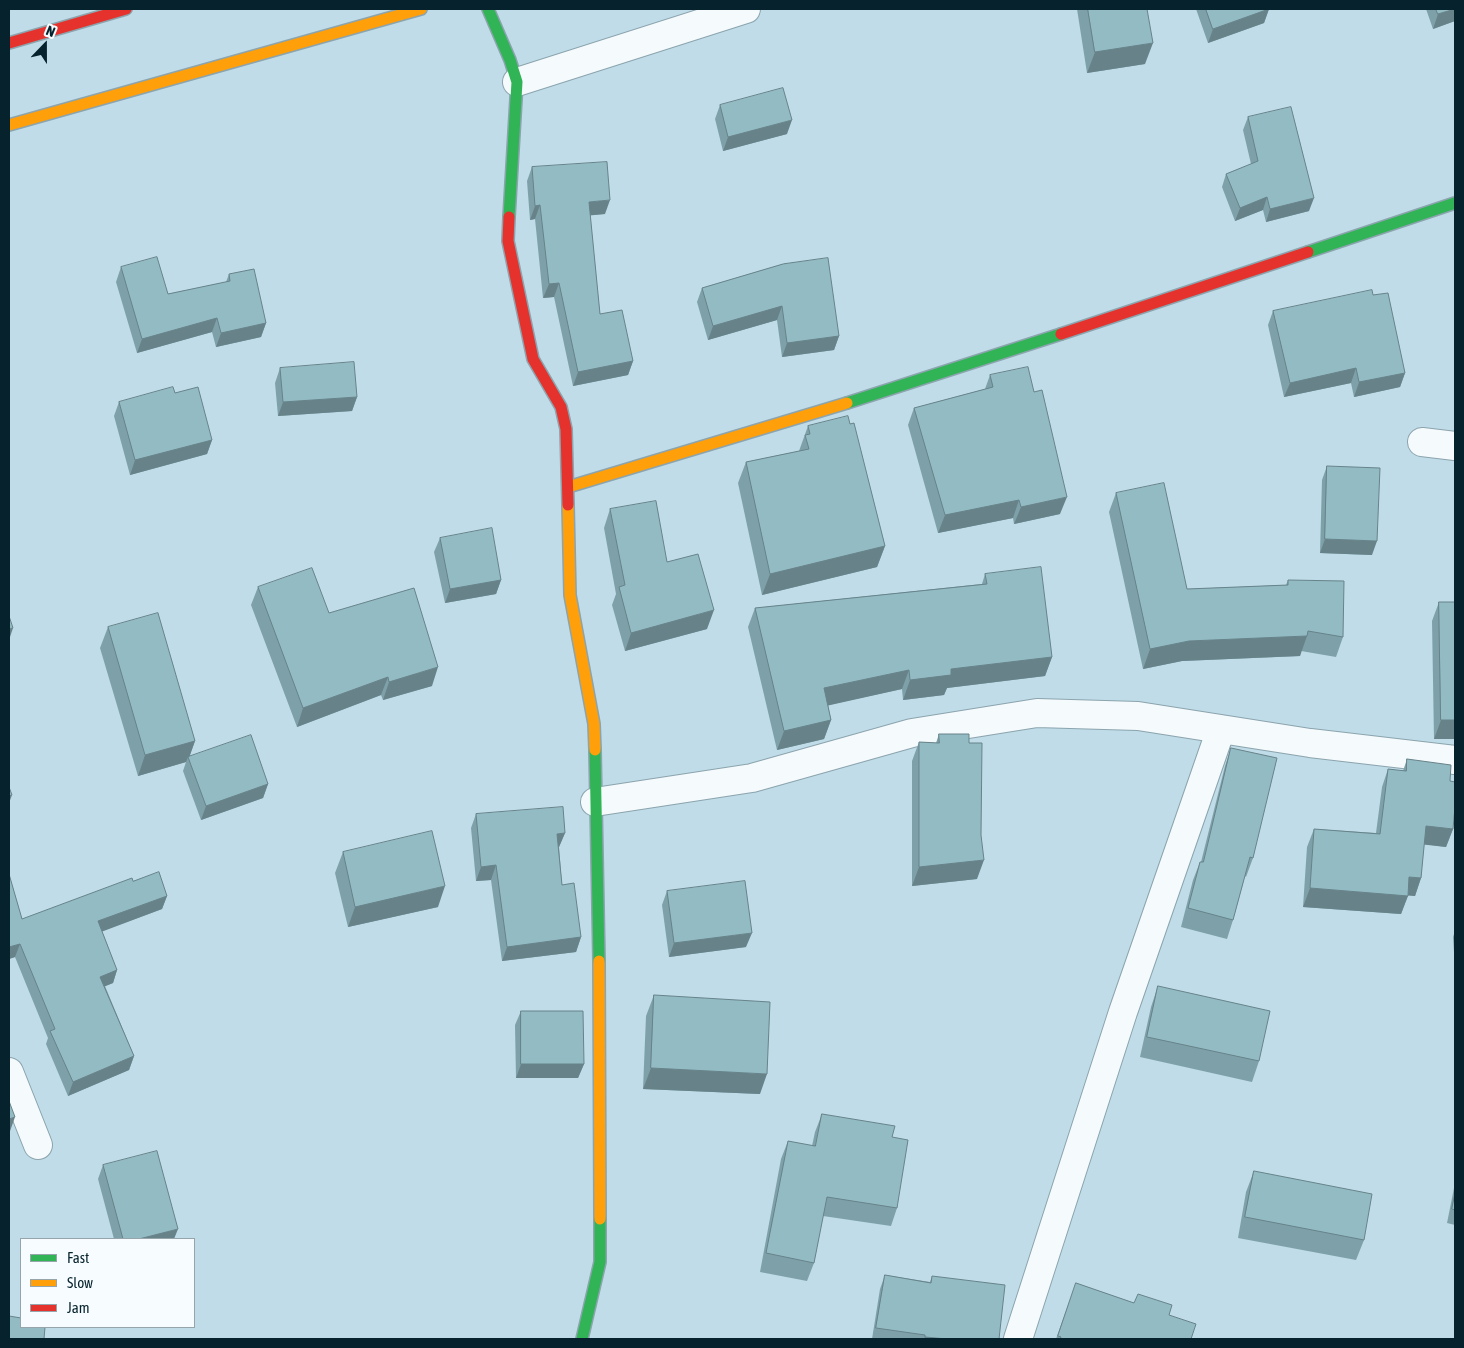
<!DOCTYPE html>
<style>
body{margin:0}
#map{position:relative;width:1464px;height:1348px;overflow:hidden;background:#bfdce8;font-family:"Asap Condensed",sans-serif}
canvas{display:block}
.frame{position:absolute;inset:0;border:10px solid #06222c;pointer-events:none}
.legend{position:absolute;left:20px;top:1238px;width:175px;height:90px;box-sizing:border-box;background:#f6fcff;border:1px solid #96a5ab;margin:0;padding:6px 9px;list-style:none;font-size:15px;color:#06222c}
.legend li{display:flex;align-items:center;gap:10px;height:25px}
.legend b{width:25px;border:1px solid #96a5ab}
.north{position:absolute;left:20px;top:20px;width:50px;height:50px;-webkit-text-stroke:4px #f6fcff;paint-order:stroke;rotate:22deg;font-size:14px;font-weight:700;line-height:20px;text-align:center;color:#06222c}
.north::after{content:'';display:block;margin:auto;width:18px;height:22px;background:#06222c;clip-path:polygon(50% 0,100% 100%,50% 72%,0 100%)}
</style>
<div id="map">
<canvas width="1464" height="1348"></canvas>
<div class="frame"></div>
<ul class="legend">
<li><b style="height:6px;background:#30b455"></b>Fast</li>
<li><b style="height:6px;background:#ff9f0a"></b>Slow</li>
<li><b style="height:6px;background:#e5322d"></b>Jam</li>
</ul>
<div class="north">N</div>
</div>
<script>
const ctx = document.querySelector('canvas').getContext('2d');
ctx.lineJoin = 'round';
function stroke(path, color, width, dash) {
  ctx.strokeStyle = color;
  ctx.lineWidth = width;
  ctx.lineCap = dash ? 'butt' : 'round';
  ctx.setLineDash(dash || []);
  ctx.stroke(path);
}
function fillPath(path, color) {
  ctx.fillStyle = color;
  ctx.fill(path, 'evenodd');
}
const street = new Path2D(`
 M517 82 746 9
 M1422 442 1455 446
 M595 802 752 778 912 733 1037 713 1138 716 1310 743 1455 760
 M9 1072 38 1145
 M1018 1339 1123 1012 1221 729`);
const fast = new Path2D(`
 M488 9 510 60 517 82 509 217
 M1308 252 1455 203
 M847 403 1061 334
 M595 750 599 961
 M582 1339 600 1262V1219`);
const slow = new Path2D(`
 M9 125 421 9
 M568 487 847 403
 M568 505 570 595 594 724 595 750
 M599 961 600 1219`);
const jam = new Path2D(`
 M9 43 126 9
 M509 217 508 241 533 359 561 407 566 429 568 505
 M1061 334 1308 252`);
const wall = new Path2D(`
 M1077 9H1147L1145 64 1087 73Z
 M1196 9H1269L1264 23 1208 43Z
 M1426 9H1455V21L1433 29Z
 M720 105 787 134 723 151 715 119Z
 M1248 117 1309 211 1266 222 1263 210 1235 221 1222 187 1226 174 1251 164 1243 130Z
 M532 167 605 214 590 215 600 314 633 361 628 375 573 386 554 297 543 298 535 219 530 220 527 181Z
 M783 264 839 336 834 350 782 357 777 320 708 340 697 302 702 288Z
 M121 267 168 294 226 282 229 274 266 323 261 337 216 347 212 332 137 353 116 282Z
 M1373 295 1405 373 1400 387 1354 397 1351 383 1284 397 1268 325 1273 311Z
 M280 368 357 397 352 411 278 416 275 383Z
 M990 375 1060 514 1014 524 1013 518 938 533 908 425 914 408 985 389Z
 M175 393 212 440 207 454 130 475 114 416 119 402Z
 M850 424 885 546 877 567 762 595 738 483 746 462 799 451 808 426Z
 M1327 466 1372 555 1320 553 1322 480Z
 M1116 493 1187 589 1286 585 1288 580 1343 637 1336 657 1301 651 1300 656 1182 661 1143 669 1109 512Z
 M610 509 667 562 707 629 625 651 612 605 616 594 604 528Z
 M440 538 501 580 496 594 445 603 434 552Z
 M985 574 1052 657 1045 676 947 688 944 695 903 700 902 689 828 705 831 720 824 739 777 750 748 627 755 608 982 584Z
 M258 587 329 613 432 686 383 700 381 695 297 727 251 605Z
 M1439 602H1455V739H1434L1432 621Z
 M108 627 195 741 189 757 268 784 263 798 201 820 183 771 186 762 138 776 100 648Z
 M939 734 969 743 977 879 912 886V761L919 742 936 743Z
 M1231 748 1253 858 1246 877 1245 876 1233 920 1227 939 1181 927 1193 880 1200 862H1201L1225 766Z
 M1407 759 1450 781 1453 829 1446 847 1424 844 1421 878 1415 896 1408 895 1401 914 1303 907 1307 847 1314 829 1376 833 1382 787 1388 769 1403 771Z
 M476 814 565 833 559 847 562 885 581 937 576 952 502 961 491 880 476 881 471 828Z
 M343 852 438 907 348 927 335 873Z
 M9 874 22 919 167 896 162 909 102 931 117 970 113 983 105 986 134 1056 129 1070 68 1096 46 1044 48 1038 15 957 9 959Z
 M667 891 746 947 669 957 662 905Z
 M1455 931V968L1453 937Z
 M1158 986 1259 1061 1252 1082 1140 1057 1151 1007Z
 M654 995 760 1094 643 1089 646 1016Z
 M521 1011 584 1064 578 1078H516L515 1025Z
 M822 1114 892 1137 897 1208 891 1226 823 1216 814 1263 807 1281 760 1272 781 1159 788 1141 812 1146 815 1132Z
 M103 1165 174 1239H114L98 1179Z
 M1254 1171 1364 1240 1356 1260 1238 1238 1246 1192Z
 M1455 1183V1225L1447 1223Z
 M885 1275 930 1282 932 1276 999 1339H872L880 1289Z
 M1076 1283 1169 1315 1191 1339H1056Z`);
const shadedWall = new Path2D(`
 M1269 9 1264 23 1208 43 1213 29Z
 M1455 9V21L1433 29 1438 14Z
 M1153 43 1145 64 1087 73 1095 52Z
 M792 120 787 134 723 151 728 137Z
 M1267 197 1263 210 1235 221 1240 208Z
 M1314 198 1309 211 1266 222 1270 209Z
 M610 200 605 214 584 216 589 202Z
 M540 205 535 219 530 220 535 206Z
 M559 283 554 297 543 298 549 284Z
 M782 306 777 320 708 340 713 326Z
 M217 318 212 332 137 353 142 339Z
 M266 323 261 337 216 347 221 333Z
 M839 336 834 350 782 357 787 343Z
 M633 361 628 375 573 386 578 372Z
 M1356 368 1351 383 1284 397 1290 383Z
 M1405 373 1400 387 1354 397 1359 382Z
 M357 397 352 411 278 416 283 402Z
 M212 440 207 454 130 475 135 460Z
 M1067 497 1060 514 1014 524 1021 507Z
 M1019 500 1013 518 938 533 945 515Z
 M1325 539 1377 541 1372 555 1320 553Z
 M885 546 877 567 762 595 770 574Z
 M501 580 496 594 445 603 450 589Z
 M714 610 707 629 625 651 631 633Z
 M13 628 9 640V629Z
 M1307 636 1300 656 1182 661 1143 669 1150 649 1189 641Z
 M1052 657 1045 676 947 688 944 695 903 700 910 680 951 669Z
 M438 667 432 686 383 700 389 682Z
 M909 670 902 689 817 708 824 688Z
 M388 677 381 695 297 727 303 708Z
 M831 720 824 739 777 750 784 731Z
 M1441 720H1455V739H1434Z
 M195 741 189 758 188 757 186 762 138 776 145 755Z
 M268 784 263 798 201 820 206 806Z
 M12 795 9 803V796Z
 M1426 826 1453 829 1446 847 1419 844Z
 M565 833 559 847 552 848 557 834Z
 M984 860 977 879 912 886 919 867Z
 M496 865 491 880 476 881 481 867Z
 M1409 877 1421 878 1415 896 1402 895Z
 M445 886 438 907 348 927 355 907Z
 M1310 888 1408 896 1401 914 1303 907Z
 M167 896 162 909 93 935 98 921Z
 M752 933 746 947 669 957 674 943Z
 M581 937 576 952 502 961 507 947Z
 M20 944 15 957 9 959V947Z
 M117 970 113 983 96 990 100 977Z
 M134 1056 129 1070 68 1096 73 1082Z
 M521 1064H584L578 1078H516Z
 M651 1068 767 1074 760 1094 643 1089Z
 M15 1117 9 1134V1119Z
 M178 1229 174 1239H139Z
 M925 1337 947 1339H924Z`);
const building = new Path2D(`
 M1088 9H1147L1153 43 1095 52Z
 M1206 9H1269L1213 29Z
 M1436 9H1455L1438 14Z
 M783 88 792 120 728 137 720 105Z
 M1291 107 1314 198 1270 209 1267 197 1240 208 1226 174 1258 161 1248 117Z
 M607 162 610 200 589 202 600 314 622 310 633 361 578 372 559 283 549 284 540 205 535 206 532 167Z
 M157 257 168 294 230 281 229 274 254 269 266 323 221 333 217 318 142 339 121 267Z
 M828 258 839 336 787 343 782 306 713 326 702 288 783 264Z
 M1372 290 1373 295 1388 293 1405 373 1359 382 1356 368 1290 383 1273 311Z
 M354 362 357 397 283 402 280 368Z
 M1028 367 1034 392 1042 390 1067 497 1021 507 1019 500 945 515 914 408 993 387 990 375Z
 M173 387 175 393 198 387 212 440 135 460 119 402Z
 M848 416 850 424 854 423 885 546 770 574 746 462 809 449 805 435 810 434 808 426Z
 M1327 466 1380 468 1377 541 1325 539Z
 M1164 483 1187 589 1288 585V580L1344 581 1343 637 1308 631 1307 636 1189 641 1150 649 1116 493Z
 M656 501 667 562 698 554 714 610 631 633 619 587 625 585 610 509Z
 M492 528 501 580 450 589 440 538Z
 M1041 567 1052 657 951 669V675L910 680 909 670 824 688 831 720 784 731 755 608 987 584 985 574Z
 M312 568 329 613 414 588 438 667 389 682 388 677 303 708 258 587Z
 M1439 602H1455V720H1441Z
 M158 613 195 741 145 755 108 627Z
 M9 616 13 628 9 629Z
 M939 734H969V743H982L981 835 984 860 919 867V742L939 743Z
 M251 735 268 784 206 806 188 757Z
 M1231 748 1277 758 1253 858 1250 857 1233 920 1188 908 1200 862H1203Z
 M1407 759 1451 765 1450 781 1455 782V807L1453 829 1426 826 1421 878 1409 877 1408 896 1310 888 1314 829 1380 834 1388 769 1406 771Z
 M9 787 12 795 9 796Z
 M563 807 565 833 557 834 562 885 574 883 581 937 507 947 496 865 481 867 476 814Z
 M432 831 445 886 355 907 343 852Z
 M159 872 167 896 98 921 117 970 100 977 134 1056 73 1082 50 1031 55 1029 20 944 9 947V874L22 919 132 878 133 881Z
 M745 881 752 933 674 943 667 891Z
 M1158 986 1270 1011 1259 1061 1147 1037Z
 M654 995 770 1002 767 1074 651 1068Z
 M521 1011H583L584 1064H521Z
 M9 1101 15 1117 9 1119Z
 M822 1114 895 1126 892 1137 908 1140 897 1208 827 1197 814 1263 766 1253 788 1141 815 1146Z
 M157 1151 178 1229 139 1239H123L103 1165Z
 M1254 1171 1372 1194 1364 1240 1245 1217Z
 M1455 1194V1210L1452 1209Z
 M885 1275 931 1283 932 1276 1005 1285 999 1339H947L925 1337V1335L876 1328Z
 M1076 1283 1134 1303 1138 1294 1172 1305 1169 1315 1196 1324 1191 1339H1060L1061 1337 1058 1336Z
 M9 1316 21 1318V1327H45L44 1339H9Z`);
stroke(street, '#8ba4ae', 30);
stroke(fast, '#8ba4ae', 14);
stroke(slow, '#8ba4ae', 14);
stroke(jam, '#8ba4ae', 14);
stroke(street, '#f5fafc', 28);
stroke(fast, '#30b455', 11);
stroke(slow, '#ff9f0a', 11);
stroke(jam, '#e5322d', 11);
fillPath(wall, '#7ea1a9');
fillPath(shadedWall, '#678389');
fillPath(building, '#93bbc4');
stroke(building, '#678389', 1);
</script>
